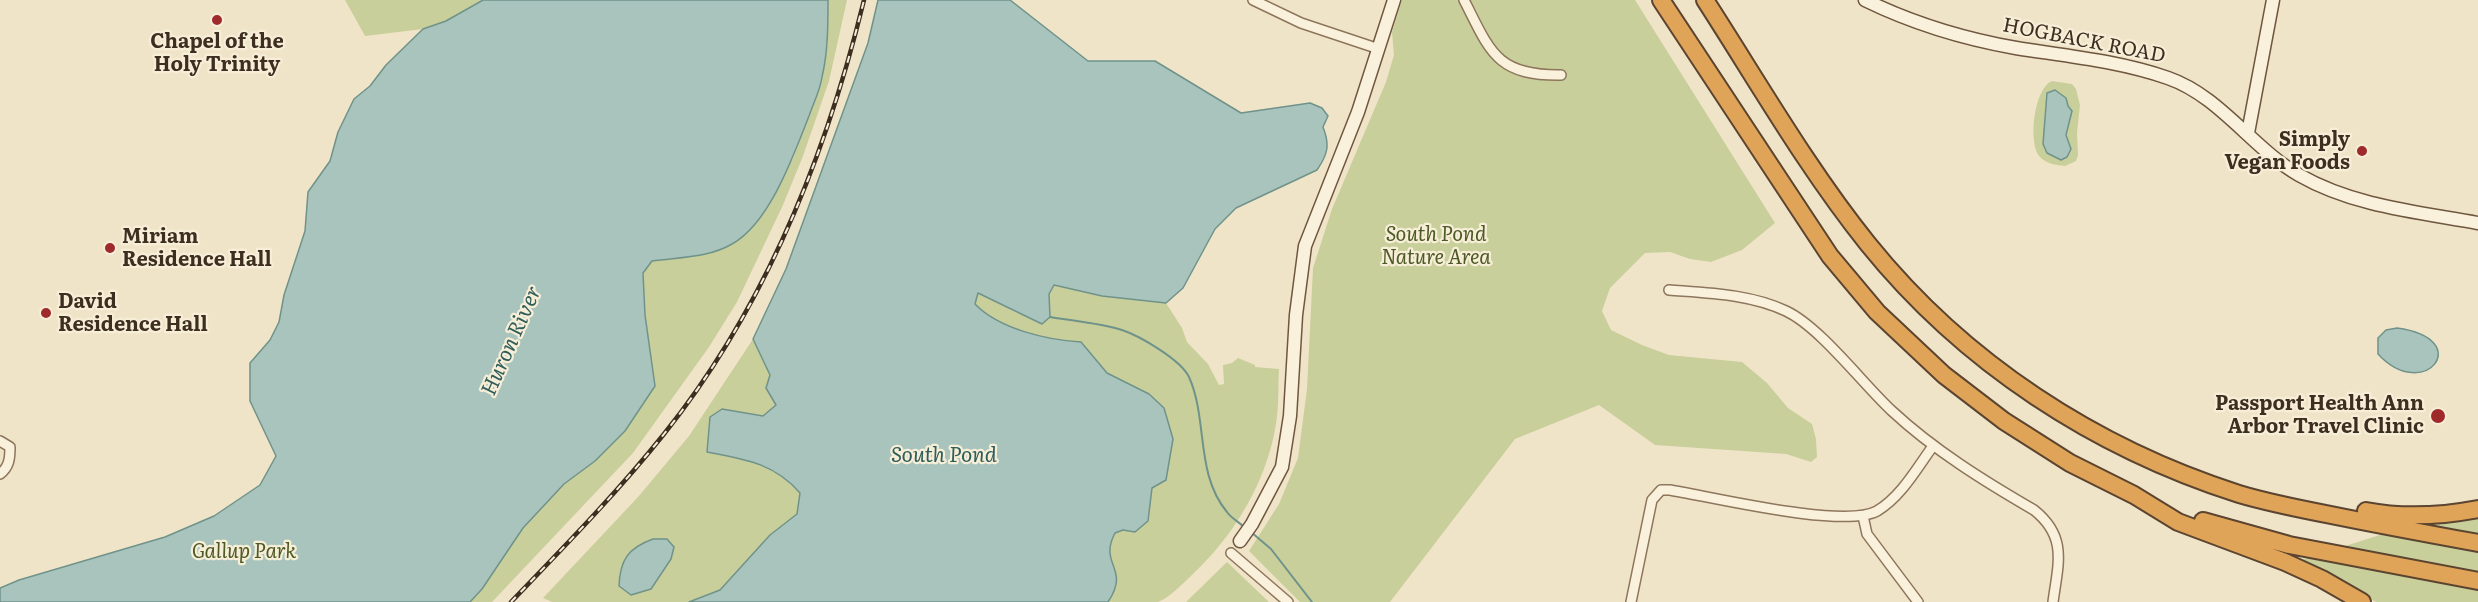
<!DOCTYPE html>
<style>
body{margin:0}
canvas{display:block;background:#f0e4c8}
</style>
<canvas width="2478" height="602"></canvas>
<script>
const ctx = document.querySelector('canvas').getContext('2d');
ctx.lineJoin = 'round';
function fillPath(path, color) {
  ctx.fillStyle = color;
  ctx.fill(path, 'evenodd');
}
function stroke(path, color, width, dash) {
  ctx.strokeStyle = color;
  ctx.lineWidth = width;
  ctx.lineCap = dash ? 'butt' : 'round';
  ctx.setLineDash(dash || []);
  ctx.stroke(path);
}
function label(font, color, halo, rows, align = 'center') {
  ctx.font = font + ' Literata,serif';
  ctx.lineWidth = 4.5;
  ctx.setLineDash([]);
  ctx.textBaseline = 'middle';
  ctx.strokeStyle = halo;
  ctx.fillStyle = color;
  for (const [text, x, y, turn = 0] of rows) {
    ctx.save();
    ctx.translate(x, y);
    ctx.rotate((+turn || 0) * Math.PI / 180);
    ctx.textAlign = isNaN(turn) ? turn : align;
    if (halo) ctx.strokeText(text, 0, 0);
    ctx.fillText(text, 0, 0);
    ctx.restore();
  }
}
const green = new Path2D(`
 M345 0H483L446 21 423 29 365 36Z
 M828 0H847L829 81 803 156 783 205 737 302 709 347 633 453 492 602H468L482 589 523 528 564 484 595 461 625 431 655 385 645 315 643 273 652 261 675 258 793 159 822 80 828 42Z
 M1402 0H1635L1775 223 1742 250 1711 262 1690 259 1670 252 1645 253 1610 288 1602 311 1611 330 1642 345 1669 355 1742 362 1767 383 1788 408 1812 424 1816 439 1817 457 1811 462 1786 454 1655 445 1599 405 1515 439 1390 602H1300L1249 551 1279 504 1298 458 1307 389 1313 268 1332 209 1386 82 1394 55 1392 32Z
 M2052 81 2072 84 2076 89 2080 105 2077 133 2078 155 2076 161 2065 166C2056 165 2046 164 2039 156 2028 142 2034 88 2052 81ZM2047 94 2072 111 2066 135 2043 144Z
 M1054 285 1102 296 1166 303 1182 328 1187 342 1208 364 1219 385 1224 384 1223 365 1232 363 1238 358 1255 365V367L1279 369C1278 387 1279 406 1276 424 1267 481 1235 534 1194 573 1184 582 1171 597 1158 602 1148 602 1121 602 1108 602 1131 568 1098 566 1115 533L1123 530 1135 532 1149 394 1107 373 1081 342C1046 340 1000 329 975 304L978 292 1017 313 1050 317 1049 294Z
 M753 339 770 375 766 388 776 405 763 416 722 409 707 452C744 459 774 463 800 493L797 514 770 535 720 590 689 602H552L543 598 638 497 689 436Z
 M2478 515V602H2376L2301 560 2421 522Z
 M1227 562 1269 602H1186Z`);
const water = new Path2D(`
 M483 0H828C828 26 828 52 822 77 820 91 813 104 809 116 794 154 770 223 732 244 708 258 680 257 652 261L643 273 645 315 655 386 625 431 595 461 564 484 523 528 482 589 470 602H0V588L19 580 165 537 214 516 260 485 276 456 250 401V363L270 340 279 322 284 295 305 231 308 192 330 161 338 132 354 99 370 86 386 65 423 29 446 21Z
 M878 0H1010L1088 61H1155L1241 113 1310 103 1322 108 1328 116 1323 127C1330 145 1328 154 1317 170L1236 208 1215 229 1183 288 1166 303 1102 296 1054 285 1049 294 1050 317 1042 324 978 293 975 304C999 329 1047 340 1081 342L1107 373 1149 394 1164 408 1173 439 1166 480 1152 488 1148 521 1135 532 1123 530 1115 533C1098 565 1131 568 1108 602H689L720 590 770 535 797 514 800 493C774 463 744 459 707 452L710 417 722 409 763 416 776 405 766 388 770 375 753 339 786 269 868 43Z
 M2055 90 2066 98 2068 106 2072 111 2066 135 2071 149 2067 157 2061 160 2047 153 2043 144 2047 93Z
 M2397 328C2477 339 2424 404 2378 354V338L2386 330Z
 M653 539H667L674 547 671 559 651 589 631 595 619 586C620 560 628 548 653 539Z`);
const stream = new Path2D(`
 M1050 317C1073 321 1099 323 1122 330 1140 336 1181 360 1189 377 1208 419 1195 474 1227 512 1231 518 1239 522 1244 527
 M1251 532 1271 549 1312 602`);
const street = new Path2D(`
 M1253 0 1301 23 1379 49
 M1464 0C1490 51 1496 76 1561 75
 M1669 290C1708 293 1750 294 1786 311 1820 327 1862 383 1892 411 1934 450 1984 481 2034 510 2068 537 2058 564 2053 602
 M0 441 10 447C10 459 9 467 0 474
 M1863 516 1867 534 1918 602
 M1231 553 1288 602
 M1631 602 1652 500 1661 490H1670C1712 497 1844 529 1877 511 1901 497 1917 468 1933 446`);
const secondary = new Path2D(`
 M1865 0C1912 23 1965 39 2016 48 2067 56 2119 61 2168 78 2220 96 2252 148 2299 175 2353 206 2417 212 2478 223
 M2248 133 2273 0
 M1240 541 1252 524 1282 467 1290 416 1296 315 1305 246 1358 112 1394 0`);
const highway = new Path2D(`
 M1661 0 1830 256 1877 312 1944 375 2004 421 2070 463 2134 495 2178 522 2285 562 2322 579 2362 602
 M1705 0C1758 82 1807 168 1868 244 1964 363 2095 448 2239 494 2269 503 2300 509 2331 515 2380 525 2429 534 2478 543
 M2366 511C2403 518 2441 516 2478 509
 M2203 521 2289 545 2478 581`);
const rail = new Path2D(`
 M511 602C563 548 617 493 664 434 765 308 826 156 864 0`);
const markers = [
 [217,20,6,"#9e2a2b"],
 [2362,151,6,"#9e2a2b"],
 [110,248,6,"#9e2a2b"],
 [46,313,6,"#9e2a2b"],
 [2438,416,8,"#9e2a2b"]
];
const streetNames = [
 ["HOGBACK ROAD",2084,41,11]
];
const poiNames = [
 ["Chapel of the",217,42,"center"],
 ["Holy Trinity",217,65,"center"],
 ["Simply",2350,140],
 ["Vegan Foods",2350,163],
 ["Miriam",122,237,"left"],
 ["Residence Hall",122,260,"left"],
 ["David",58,302,"left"],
 ["Residence Hall",58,325,"left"],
 ["Passport Health Ann",2424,404],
 ["Arbor Travel Clinic",2424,427]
];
const parkNames = [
 ["South Pond",1436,235],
 ["Nature Area",1436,258],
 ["Gallup Park",244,552]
];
const waterNames = [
 ["Huron River",512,341,-66],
 ["South Pond",944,456]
];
fillPath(green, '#c9cf9b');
fillPath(water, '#a9c4bc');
stroke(water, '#6f938a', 1.5);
stroke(stream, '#6f938a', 2);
stroke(street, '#8d765c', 12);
stroke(secondary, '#6f573f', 15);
stroke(highway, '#5b4430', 20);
stroke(street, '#faf1dc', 9);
stroke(secondary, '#faf1dc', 12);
stroke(highway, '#e0a458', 16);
stroke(rail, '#3d2e20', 4.5);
stroke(rail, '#f7eed8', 2, [7]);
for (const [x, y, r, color] of markers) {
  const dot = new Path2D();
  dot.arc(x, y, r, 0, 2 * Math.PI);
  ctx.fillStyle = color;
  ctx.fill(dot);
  stroke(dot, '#f7eed8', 2);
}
label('20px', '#3d2e20', '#f7eed8', streetNames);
label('bold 20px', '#3d2e20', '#f7eed8', poiNames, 'right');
label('italic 20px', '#4d5a26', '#f7eed8', parkNames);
label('italic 21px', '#2f5d5a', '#f7eed8', waterNames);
</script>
